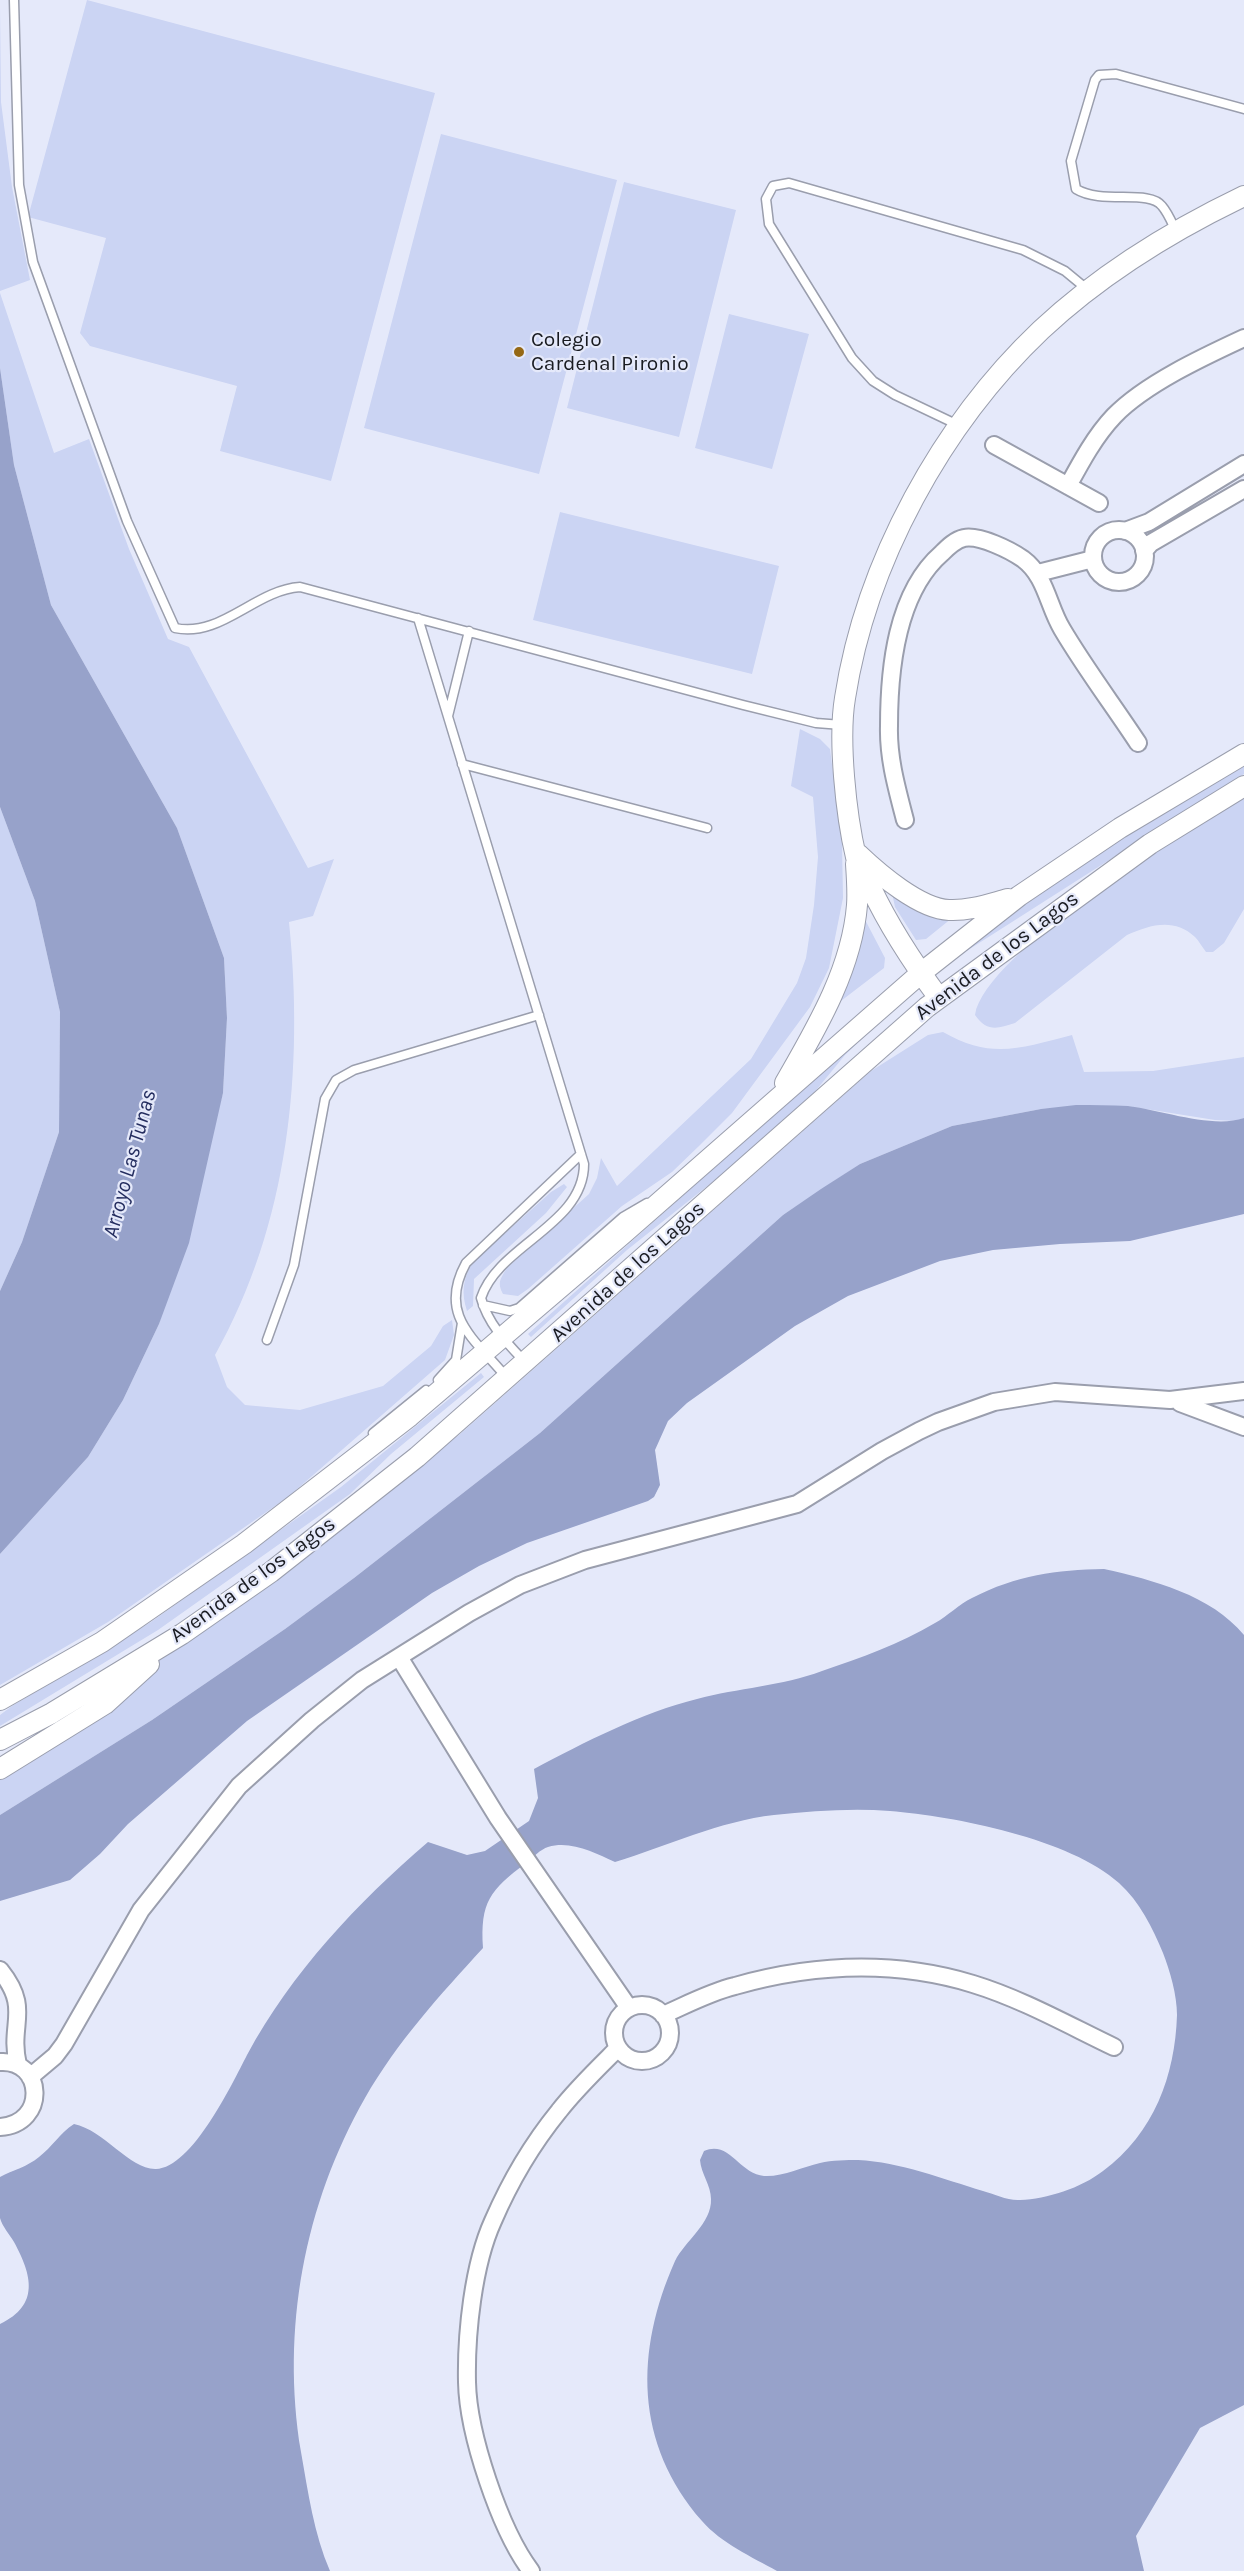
<!DOCTYPE html>
<style>
body{margin:0}
canvas{display:block;background:#e5e9fa}
</style>
<canvas width="1244" height="2571"></canvas>
<script>
const ctx = document.querySelector('canvas').getContext('2d');
ctx.lineJoin = 'round';
function fillPath(path, color) {
  ctx.fillStyle = color;
  ctx.fill(path, 'evenodd');
}
function stroke(path, color, width, dash) {
  ctx.strokeStyle = color;
  ctx.lineWidth = width;
  ctx.lineCap = dash ? 'butt' : 'round';
  ctx.setLineDash(dash || []);
  ctx.stroke(path);
}
function label(font, color, halo, rows, align = 'center') {
  ctx.font = font + ' Karla,sans-serif';
  ctx.lineWidth = 4.5;
  ctx.setLineDash([]);
  ctx.textBaseline = 'middle';
  ctx.strokeStyle = halo;
  ctx.fillStyle = color;
  for (const [text, x, y, turn = 0] of rows) {
    ctx.save();
    ctx.translate(x, y);
    ctx.rotate((+turn || 0) * Math.PI / 180);
    ctx.textAlign = isNaN(turn) ? turn : align;
    if (halo) ctx.strokeText(text, 0, 0);
    ctx.fillText(text, 0, 0);
    ctx.restore();
  }
}
const green = new Path2D(`
 M87 0 435 93 331 481 220 451 237 386 90 346 80 333 106 238 28 217Z
 M0 6 1 102 12 187 30 280 0 291Z
 M441 134 617 180 539 474 364 428Z
 M624 182 736 210 679 437 567 408Z
 M0 293 54 453 89 439 129 549 168 639 189 647 308 868 334 859 313 916 289 922C304 1070 289 1224 215 1355L227 1387 245 1405 300 1410 383 1386 431 1346 443 1326 452 1320 454 1335 445 1360 288 1497 108 1622 0 1685V1554L88 1457 123 1400 159 1324 223 1093 227 1018 224 958 177 828 51 605 14 465 0 368Z
 M729 314 809 334 772 469 695 448Z
 M560 512 779 566 752 674 533 620Z
 M800 729 820 739 830 749 842 843 843 898 829 968 810 1007 732 1113 699 1146 672 1172 622 1206 528 1289 518 1296 503 1294C497 1283 500 1279 507 1268L589 1194 597 1178 601 1158 617 1186 751 1059 797 983 806 958 814 905 818 857 813 797 791 786Z
 M1244 763V774L954 959 1055 877Z
 M1244 798V909L1224 943 1213 952H1206C1202 947 1199 941 1195 937 1174 917 1149 925 1127 935L1015 1023C997 1029 987 1032 975 1015 986 951 1185 834 1244 798Z
 M0 807 35 901 60 1012 59 1132 22 1242 0 1291Z
 M892 893 957 914 926 939 916 940 895 907Z
 M861 912 885 958 884 968 837 1004Z
 M902 1000 845 1055 813 1094 730 1168 627 1250 531 1337 528 1334Z
 M943 1032C992 1060 1021 1048 1072 1035L1084 1072 1153 1071 1244 1057V1118L1236 1121 1215 1120 1127 1106 1041 1109 952 1126 860 1164 783 1215 540 1433 354 1578 285 1629 152 1720 0 1815V1771L118 1697 179 1643 459 1435 871 1071 928 1035Z
 M564 1184 567 1187 546 1213 474 1279 473 1306 467 1311C461 1292 463 1280 472 1263L551 1192Z
 M481 1373 484 1377 391 1454 350 1494 158 1630 0 1726V1715L12 1706 151 1622 341 1487Z`);
const water = new Path2D(`
 M0 368 14 465 51 605 177 828 224 958 227 1018 223 1093 189 1243 159 1324 123 1400 88 1457 0 1554V1291L22 1242 59 1132 60 1012 35 901 0 807Z
 M1076 1105C1093 1105 1111 1105 1128 1106 1161 1110 1213 1129 1244 1118V1214L1130 1241 1060 1244 993 1250 940 1261 848 1296 795 1326 687 1403 668 1421 655 1450 660 1485 654 1497 648 1501 527 1543 479 1566 432 1593 247 1721 128 1824 100 1854 70 1880 0 1901V1815L152 1720 285 1629 354 1578 540 1433 783 1215 821 1189 860 1164 952 1126 1041 1109Z
 M1104 1569C1153 1580 1211 1595 1244 1635V2405L1200 2428 1136 2536 1144 2571H777C752 2557 721 2543 702 2521 634 2443 635 2351 675 2261 685 2241 712 2223 711 2199 711 2185 701 2174 700 2160L704 2151C730 2140 739 2174 764 2176 783 2177 802 2167 820 2163 832 2160 847 2160 858 2160 900 2162 943 2179 983 2191 994 2194 1008 2201 1020 2200 1047 2199 1081 2188 1103 2171 1154 2133 1175 2076 1177 2015 1177 1995 1170 1971 1163 1953 1152 1927 1140 1902 1119 1883 1071 1839 954 1816 890 1811 852 1808 812 1811 774 1815 720 1821 667 1846 615 1862 595 1853 571 1840 548 1847 541 1849 532 1858 526 1863 490 1890 480 1902 483 1948 440 1995 397 2042 365 2098 304 2205 281 2330 301 2452 308 2492 314 2534 330 2571H0V2324C40 2305 32 2275 14 2242 10 2235 2 2226 0 2218 0 2206 0 2189 0 2177 13 2170 27 2167 39 2157 52 2147 60 2133 74 2124 104 2130 130 2170 156 2169 192 2168 232 2084 247 2055 292 1972 357 1903 428 1842L467 1855 485 1851 529 1821 538 1798 534 1769C583 1743 643 1712 697 1699 738 1688 782 1686 822 1671 860 1658 900 1644 935 1623 948 1616 959 1604 972 1598 1017 1575 1056 1570 1104 1569Z`);
const service = new Path2D(`
 M14 0 19 185 33 262 127 521 175 628C221 638 255 590 300 587L743 705 816 723 842 725
 M1176 231C1172 223 1168 213 1162 206 1149 189 1102 205 1076 189L1071 161 1095 80 1099 75 1116 74 1244 109
 M958 425 895 395 873 381 852 358 769 224 766 199 773 186 789 183 1023 250 1065 271 1088 290
 M418 618 584 1164C584 1225 498 1245 481 1298 488 1324 506 1342 525 1362
 M448 716 469 631
 M462 764 707 828
 M483 1305 510 1311 519 1308 623 1217 647 1203
 M267 1340 294 1265 325 1099 336 1080 354 1070 539 1015
 M507 1378C475 1339 437 1316 466 1263L581 1154
 M438 1380 456 1360 462 1323
 M373 1433 426 1390`);
const minor = new Path2D(`
 M994 445 1099 503
 M1068 486C1081 462 1095 436 1114 416 1145 384 1203 357 1244 338
 M1093 556a26 26 0 1 1 52 0a26 26 0 1 1-52 0Z
 M1125 531 1149 522 1244 464
 M1144 551 1151 543 1244 489
 M1038 573 1093 559
 M905 820C897 789 888 758 889 726 889 669 896 593 942 553 948 547 955 540 964 538 980 535 1010 550 1023 559 1046 576 1048 606 1062 629 1085 668 1113 705 1138 743
 M1180 1403 1244 1427
 M399 1657 498 1818 629 2008
 M0 1970C32 2010 8 2023 18 2065
 M614 2033a28 28 0 1 1 56 0a28 28 0 1 1-56 0Z
 M663 2015C686 2005 710 1992 735 1986 813 1964 894 1960 973 1984 1022 1999 1068 2025 1114 2047
 M0 2062C44 2059 48 2124 0 2127
 M30 2077 55 2056 64 2044 141 1910 239 1786 312 1720 362 1680 469 1613 520 1585 585 1560 797 1504 882 1451 919 1431 938 1422 994 1402 1055 1392 1170 1400 1244 1391
 M531 2571C500 2530 468 2434 467 2382 466 2334 473 2265 493 2221 509 2184 533 2143 559 2111 576 2089 598 2068 618 2048`);
const tertiary = new Path2D(`
 M858 854C879 874 920 909 949 910 969 911 989 904 1008 899
 M939 998C913 963 890 928 871 888 866 878 859 867 856 857 846 815 838 740 845 698 866 562 942 424 1041 330 1101 274 1171 231 1244 196
 M785 1083C816 1029 852 969 857 905 858 892 857 878 856 864
 M0 1700 102 1642 244 1544 410 1416 623 1234 921 973 1019 896 1120 828 1244 754
 M0 1740 52 1713 182 1634 271 1572 417 1457 927 1007 1150 844 1244 786
 M0 1769 105 1704 149 1664`);
const markers = [
 [519,352,6,"#956815"]
];
const poiNames = [
 ["Colegio",531,340],
 ["Cardenal Pironio",531,364]
];
const streetNames = [
 ["Avenida de los Lagos",997,956,-37],
 ["Avenida de los Lagos",628,1272,-42],
 ["Avenida de los Lagos",253,1580,-36]
];
const waterNames = [
 ["Arroyo Las Tunas",130,1164,-75]
];
fillPath(green, '#cbd4f3');
fillPath(water, '#97a2ca');
stroke(service, '#9a9ead', 11);
stroke(minor, '#9a9ead', 20);
stroke(tertiary, '#9a9ead', 22);
stroke(service, '#fff', 8);
stroke(minor, '#fff', 16);
stroke(tertiary, '#fff', 20);
for (const [x, y, r, color] of markers) {
  const dot = new Path2D();
  dot.arc(x, y, r, 0, 2 * Math.PI);
  ctx.fillStyle = color;
  ctx.fill(dot);
  stroke(dot, '#e5e9fa', 2);
}
label('21px', '#191b21', '#e5e9fa', poiNames, 'left');
label('21px', '#191b21', '#e5e9fa', streetNames);
label('italic 22px', '#242d5f', '#e5e9fa', waterNames);
</script>
